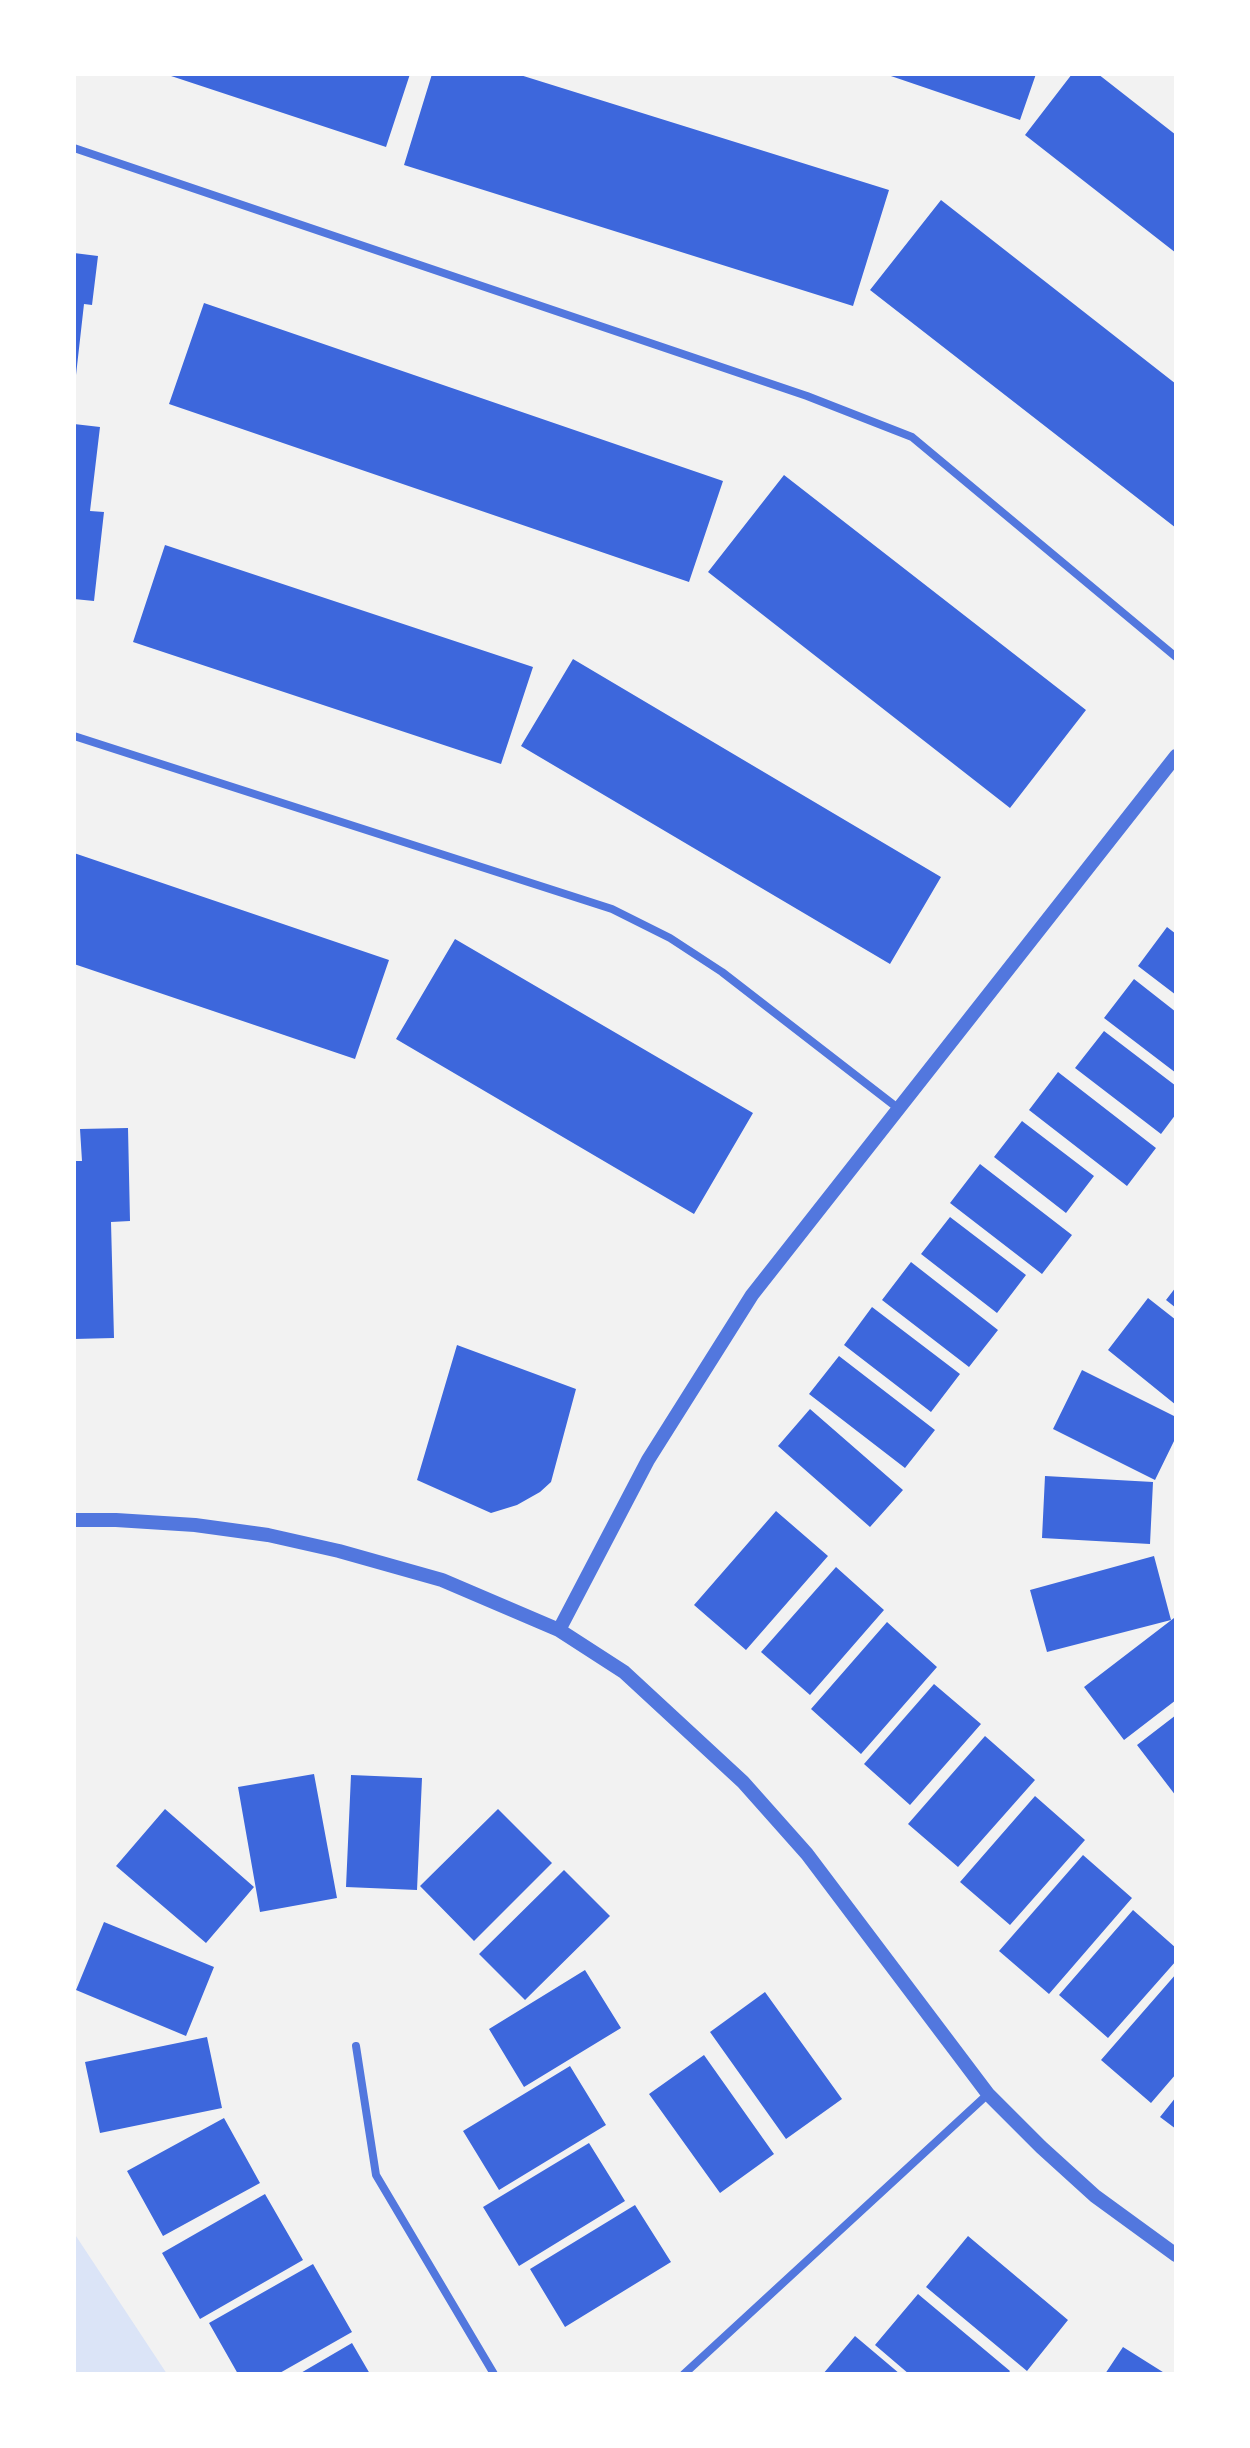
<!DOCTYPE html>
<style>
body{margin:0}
#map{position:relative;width:1250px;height:2448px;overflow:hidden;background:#f2f2f2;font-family:"Sofia Sans Condensed",sans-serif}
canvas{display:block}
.frame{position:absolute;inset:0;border:76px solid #fff;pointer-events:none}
</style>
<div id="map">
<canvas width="1250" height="2448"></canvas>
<div class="frame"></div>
</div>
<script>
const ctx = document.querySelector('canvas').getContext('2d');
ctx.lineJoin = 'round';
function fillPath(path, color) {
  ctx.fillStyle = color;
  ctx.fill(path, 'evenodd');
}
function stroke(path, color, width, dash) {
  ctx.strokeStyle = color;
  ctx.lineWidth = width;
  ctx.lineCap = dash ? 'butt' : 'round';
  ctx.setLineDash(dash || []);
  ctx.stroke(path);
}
const green = new Path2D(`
 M74 2233 167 2374H74Z`);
const building = new Path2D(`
 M165 74H410L386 147Z
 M432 74H517L889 190 853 306 404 165Z
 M885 74H1036L1020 120Z
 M1072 74H1098L1176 135V253L1025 135Z
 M941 200 1176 384V528L870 290Z
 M74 253 98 256 92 305 84 304 76 375H74Z
 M204 303 723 481 689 582 169 404Z
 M74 424 100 427 90 511 104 512 94 601 74 599Z
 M784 475 1086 710 1010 808 708 572Z
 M165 545 533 667 501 764 133 642Z
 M573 659 941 877 890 964 521 746Z
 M74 853 389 960 355 1059 74 964Z
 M1167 927 1176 934V995L1138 966Z
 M455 939 753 1113 694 1214 396 1039Z
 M1134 979 1176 1012V1073L1104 1018Z
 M1104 1031 1176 1086V1114L1161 1134 1075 1068Z
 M1058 1072 1156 1148 1127 1186 1029 1110Z
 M1022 1121 1094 1176 1066 1213 994 1157Z
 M128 1128 130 1221 111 1222 114 1338 74 1339V1161H82L80 1129Z
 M980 1164 1072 1235 1042 1274 950 1203Z
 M950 1217 1026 1275 997 1313 921 1254Z
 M911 1262 998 1330 969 1367 882 1300Z
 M1176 1287V1308L1166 1300Z
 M1148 1298 1176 1320V1405L1108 1350Z
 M872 1307 960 1374 931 1412 844 1345Z
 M457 1345 576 1389 551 1482 540 1492 517 1505 491 1513 417 1480Z
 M839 1356 935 1430 905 1468 809 1394Z
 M1082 1370 1176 1417V1437L1155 1480 1053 1429Z
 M810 1409 903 1490 870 1527 778 1446Z
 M1045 1476 1153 1482 1150 1544 1042 1538Z
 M776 1511 828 1556 746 1650 694 1605Z
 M1154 1556 1171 1620 1047 1652 1030 1590Z
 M836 1567 884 1610 810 1695 761 1652Z
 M1174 1618 1176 1620V1700L1124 1740 1084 1687Z
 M887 1622 937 1667 861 1754 811 1709Z
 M934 1684 981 1724 910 1805 864 1764Z
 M1176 1715V1796L1137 1745Z
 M985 1736 1035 1780 958 1867 908 1824Z
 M314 1774 337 1898 260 1912 238 1787Z
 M351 1775 422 1778 417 1890 346 1887Z
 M1035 1796 1085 1840 1010 1925 960 1882Z
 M165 1809 254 1887 206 1943 116 1866Z
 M498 1809 552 1863 474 1941 420 1886Z
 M1083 1855 1132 1898 1049 1994 999 1951Z
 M564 1870 610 1916 525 2000 479 1954Z
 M1133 1910 1176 1948V1961L1108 2038 1059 1995Z
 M104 1922 214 1967 186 2036 76 1990Z
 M585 1970 621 2028 524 2087 489 2029Z
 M1176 1974V2074L1151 2103 1101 2060Z
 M765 1992 842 2099 786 2139 710 2032Z
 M207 2037 222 2108 100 2133 85 2062Z
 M704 2055 774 2154 720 2193 649 2094Z
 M570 2066 606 2125 499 2190 463 2131Z
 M1176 2097V2129L1160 2117Z
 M224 2118 260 2183 163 2236 127 2171Z
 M589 2143 625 2201 519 2266 483 2207Z
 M265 2194 303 2260 200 2319 162 2253Z
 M635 2205 671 2262 565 2327 530 2269Z
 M968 2236 1068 2320 1027 2371 926 2287Z
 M313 2264 352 2332 278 2374H238L209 2323Z
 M918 2294 1010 2371 1008 2374H909L875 2345Z
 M855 2336 900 2374H823Z
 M352 2343 370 2374H299Z
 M1123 2347 1166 2374H1105Z`);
const minor = new Path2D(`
 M74 148 807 396 912 437 1176 657
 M74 736 612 909 670 938 722 972 899 1109
 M356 2046 376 2175 494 2374
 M684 2374 988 2094`);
const tertiary = new Path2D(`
 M74 1520H116L195 1525 268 1535 339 1551 442 1580 559 1630 624 1672 743 1782 807 1854 988 2094 1041 2147 1095 2196 1176 2255
 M559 1630 648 1460 752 1295 1176 756`);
fillPath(green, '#dbe4f7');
fillPath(building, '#3d67dc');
stroke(minor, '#5277de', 8);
stroke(tertiary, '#5277de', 14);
</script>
